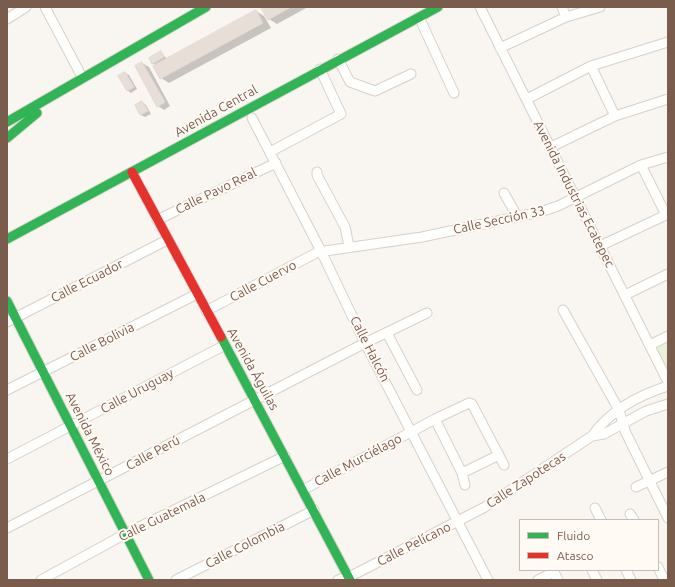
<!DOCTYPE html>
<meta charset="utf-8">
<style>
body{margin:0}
#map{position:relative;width:675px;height:587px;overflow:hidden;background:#f9f5f0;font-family:Ubuntu,sans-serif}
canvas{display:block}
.frame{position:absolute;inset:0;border:8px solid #7a5c4d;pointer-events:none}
.legend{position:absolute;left:519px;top:519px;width:140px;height:52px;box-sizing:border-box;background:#fffaf3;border:1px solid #cabbb1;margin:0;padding:5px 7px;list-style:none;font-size:12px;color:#7a5c4d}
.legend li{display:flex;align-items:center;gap:8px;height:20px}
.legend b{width:20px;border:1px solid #cabbb1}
</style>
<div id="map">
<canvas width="675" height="587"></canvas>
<div class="frame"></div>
<ul class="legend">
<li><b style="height:5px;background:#30b455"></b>Fluido</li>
<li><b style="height:5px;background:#e5322d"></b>Atasco</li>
</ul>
</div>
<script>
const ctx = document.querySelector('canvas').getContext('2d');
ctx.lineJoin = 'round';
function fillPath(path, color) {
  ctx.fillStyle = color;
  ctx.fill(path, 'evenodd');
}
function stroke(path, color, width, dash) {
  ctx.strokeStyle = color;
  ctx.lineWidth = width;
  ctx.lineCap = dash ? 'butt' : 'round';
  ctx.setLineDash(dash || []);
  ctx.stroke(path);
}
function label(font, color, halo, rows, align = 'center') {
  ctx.font = font + ' Ubuntu,sans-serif';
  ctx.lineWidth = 4;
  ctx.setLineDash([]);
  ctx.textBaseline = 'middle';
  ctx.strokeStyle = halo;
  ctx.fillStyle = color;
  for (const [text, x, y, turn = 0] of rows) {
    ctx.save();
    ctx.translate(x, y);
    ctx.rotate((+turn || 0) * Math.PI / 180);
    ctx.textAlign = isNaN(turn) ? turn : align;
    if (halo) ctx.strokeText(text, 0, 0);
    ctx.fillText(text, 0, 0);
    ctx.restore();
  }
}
const green = new Path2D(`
 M668 340V375L655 345Z`);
const shadow = new Path2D(`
 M263 7H308L277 24 269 19Z
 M256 11 264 16 271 28 169 83 161 78 157 66 153 63 161 52 168 60Z
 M142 63 149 67 170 106 164 110 158 106Z
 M125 73 129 75 137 89 131 93 127 90Z
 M142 102 146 105 151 114 145 117 141 115 136 106Z`);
const building = new Path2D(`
 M261 7H291L268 20Z
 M256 10 263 23 160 79 153 66Z
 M161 51 164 57 152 64 149 58Z
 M142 62 165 102 157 107 135 66Z
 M125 72 134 87 127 91 118 76Z
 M142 101 148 111 140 115 135 105Z`);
const street = new Path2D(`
 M45 7 82 77
 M480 7 668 382
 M562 7 566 17
 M419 17 454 93
 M7 19 26 7
 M500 48 566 17 600 7
 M338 59 350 82 375 91 411 74
 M591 66 615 116
 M527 99 591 66 668 42
 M252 118 321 251 365 343 488 580
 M551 147 615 116 668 99
 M270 152 341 114 320 69
 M641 165 666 215
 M317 172V175L345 227 349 246
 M504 193 517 216
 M157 220 276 163
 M600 246 668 214
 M625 295 668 274
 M563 310 619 410 625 431 668 518
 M206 311 318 252 422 237 540 212 558 206 641 165 668 157
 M7 322 167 240
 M387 333 417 390
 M650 345 668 336
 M7 390 197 294
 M435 419 462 473 465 485
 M592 436 604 434 646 411 668 404
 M7 459 225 345
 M462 473 499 455
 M636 487 668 472
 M303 490 435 419 469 403 472 404 504 465
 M595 508 601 520
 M630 514 634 520
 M7 528 365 343 427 313
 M658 567 664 580
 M592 570 597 580
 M626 570 631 580
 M41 580 127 533 285 456
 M176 580 314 510
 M338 580 353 575 485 507 592 436C610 411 639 395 668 386
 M538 580 554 572 558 580`);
const fast = new Path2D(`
 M7 122 206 7
 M7 138 37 113
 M7 239 438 7
 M7 301 149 580
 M221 337 350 580`);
const jam = new Path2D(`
 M132 172 221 337`);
const streetNames = [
 ["Avenida Central",216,111,-29],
 ["Calle Pavo Real",216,191,-26],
 ["Avenida Industrias Ecatepec",574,194,63],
 ["Calle Sección 33",499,220,-12],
 ["Calle Ecuador",87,281,-27],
 ["Calle Cuervo",263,281,-28],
 ["Calle Bolivia",102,342,-27],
 ["Calle Halcón",370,349,63],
 ["Avenida Águilas",253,369,61],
 ["Calle Uruguay",137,391,-28],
 ["Avenida México",90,434,63],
 ["Calle Perú",153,453,-28],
 ["Calle Murciélago",358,460,-28],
 ["Calle Zapotecas",526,480,-33],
 ["Calle Guatemala",162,517,-26],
 ["Calle Pelícano",414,544,-27],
 ["Calle Colombia",245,545,-27]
];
fillPath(green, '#e7f0db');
fillPath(shadow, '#0003');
fillPath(building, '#e6ded7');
stroke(building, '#e2d8d2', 1);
stroke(street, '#d7d1cb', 11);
stroke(fast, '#d9d2cb', 11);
stroke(jam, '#d9d2cb', 11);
stroke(street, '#fefefd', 9);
stroke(fast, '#30b455', 9);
stroke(jam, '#e5322d', 9);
label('13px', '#7a5c4d', '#fffaf3', streetNames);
</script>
